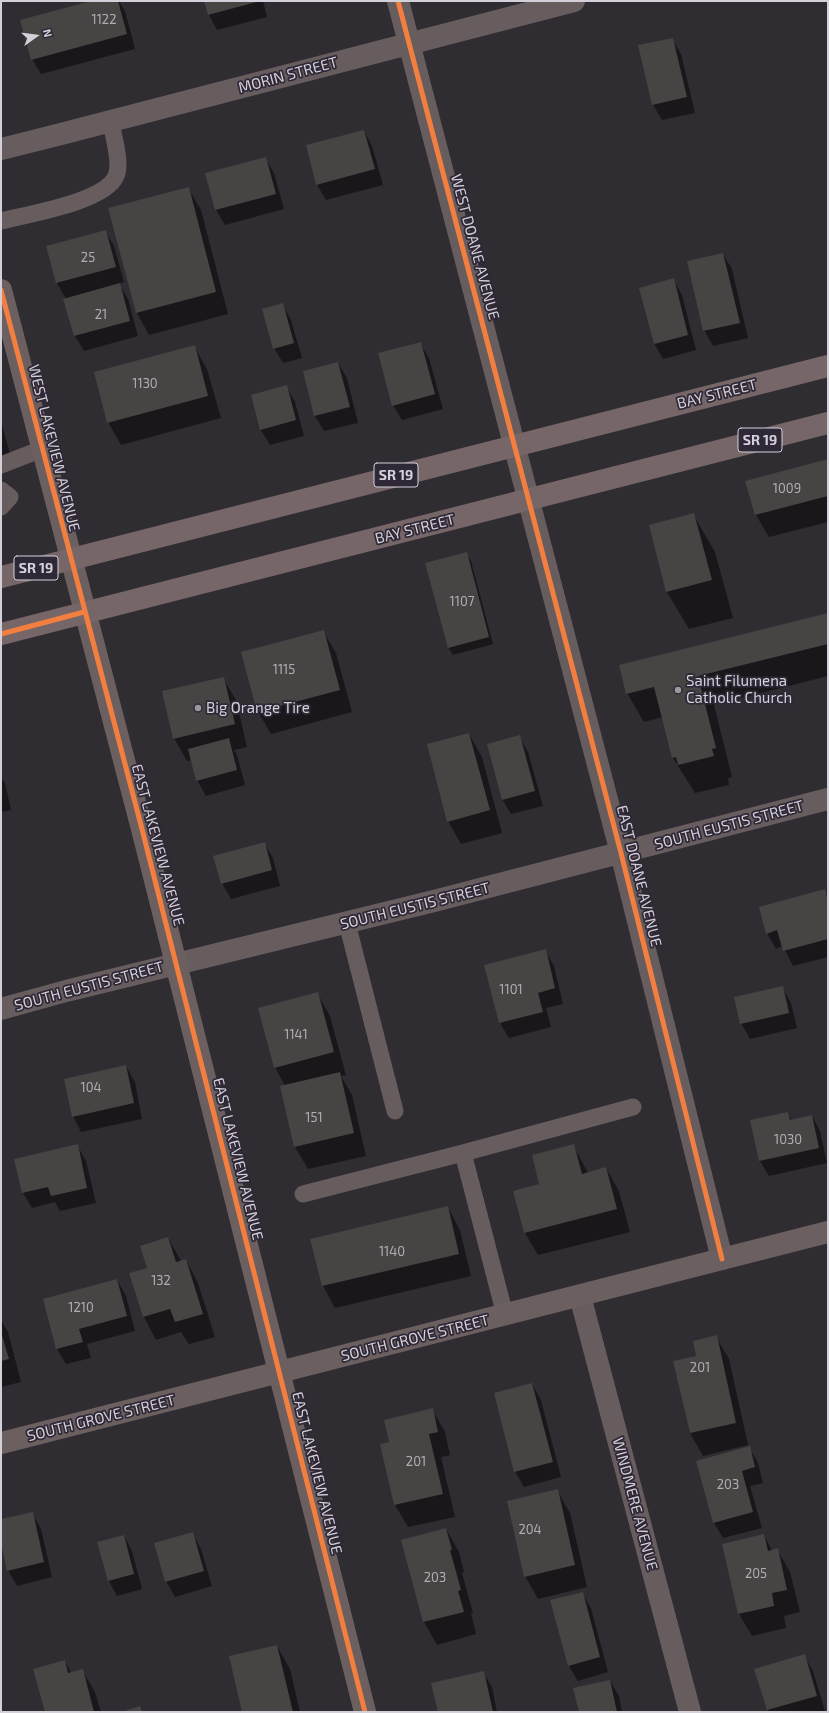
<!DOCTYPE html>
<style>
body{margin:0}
#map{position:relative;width:829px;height:1713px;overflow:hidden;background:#2f2c32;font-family:"Exo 2",sans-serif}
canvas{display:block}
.frame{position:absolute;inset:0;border:2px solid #d4d0d9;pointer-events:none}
.north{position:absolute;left:16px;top:16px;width:40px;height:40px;-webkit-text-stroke:3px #2f2836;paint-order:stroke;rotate:76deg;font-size:11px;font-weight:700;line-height:16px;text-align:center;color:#d4d0d9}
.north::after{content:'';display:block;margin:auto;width:14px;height:18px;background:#d4d0d9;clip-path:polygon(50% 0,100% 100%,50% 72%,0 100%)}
</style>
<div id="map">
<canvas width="829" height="1713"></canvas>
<div class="frame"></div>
<div class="north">N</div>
</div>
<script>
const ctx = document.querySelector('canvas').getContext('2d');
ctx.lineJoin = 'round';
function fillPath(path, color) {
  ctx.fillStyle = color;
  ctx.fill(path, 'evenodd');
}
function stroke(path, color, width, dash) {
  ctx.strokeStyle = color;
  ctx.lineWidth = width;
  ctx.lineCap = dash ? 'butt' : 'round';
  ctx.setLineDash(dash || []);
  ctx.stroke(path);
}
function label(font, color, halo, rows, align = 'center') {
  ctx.font = font + ' "Exo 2",sans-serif';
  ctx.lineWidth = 3.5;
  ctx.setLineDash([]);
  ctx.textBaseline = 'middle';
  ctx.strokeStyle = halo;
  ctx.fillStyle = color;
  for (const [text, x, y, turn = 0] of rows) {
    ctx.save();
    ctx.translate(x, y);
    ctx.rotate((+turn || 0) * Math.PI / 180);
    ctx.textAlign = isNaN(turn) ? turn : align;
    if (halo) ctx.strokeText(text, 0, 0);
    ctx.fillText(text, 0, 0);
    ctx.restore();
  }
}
const shadow = new Path2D(`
 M95 1H119L125 11 135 49 41 74 32 59Z
 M205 1H263L267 17 217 30 209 15Z
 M672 39 681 54 695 113 662 120 653 105 639 46Z
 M364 131 372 146 383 185 326 200 317 185Z
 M265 158 274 173 284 209 225 225 216 210 206 173Z
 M188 188 201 210 228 314 149 335 137 313 109 209Z
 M105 231 114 246 124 282 119 284 128 299 138 336 84 351 75 336 65 299H66L57 283 47 246Z
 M723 254 732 269 748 338 713 346 704 330Z
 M673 279 682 295 696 350 663 359 654 343Z
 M282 304 291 320 302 358 283 363 274 348Z
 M420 343 429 358 443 409 402 420 393 405Z
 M194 346 207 369 221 418 121 445 108 422Z
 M338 363 347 378 358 423 324 431 315 416 304 372Z
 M286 386 295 402 304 436 270 445 261 430Z
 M1 421 10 454 1 456Z
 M828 460V522L769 537 756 515 746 482Z
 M693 514 715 552 733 618 689 629 667 592Z
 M466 553 471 561 493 644 453 655 448 647Z
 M828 614V676L714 705 732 777 728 778 729 785 695 793 673 758 663 717 644 722 627 693Z
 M323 631 336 653 352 712 271 734 258 712Z
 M223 678 236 700 247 747 234 750 237 755 245 785 206 796 197 780 192 760 187 761 174 738Z
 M469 734 482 757 502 833 461 844 448 821Z
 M519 736 528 752 543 806 511 814 502 799Z
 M1 777 5 783 11 810 1 812Z
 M264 843 273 858 280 886 231 899 222 883Z
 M824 890 828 897V957L793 966 783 946 776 949 767 933Z
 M545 950 554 966 563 1004 546 1008 551 1027 509 1038 500 1023 485 966Z
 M782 987 791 1003 797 1028 750 1039 741 1023Z
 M317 993 330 1016 346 1075 341 1076 352 1095 366 1156 308 1169 295 1147 285 1086 275 1067Z
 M126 1066 135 1082 142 1119 81 1132 73 1116Z
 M788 1113 792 1121 812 1116 820 1131 827 1163 769 1176 760 1161 751 1121Z
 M77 1145 86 1161 96 1203 60 1211 55 1202 32 1208 23 1193Z
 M573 1145 588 1173 606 1168 619 1191 630 1232 538 1255 525 1233 514 1192 541 1185Z
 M448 1207 460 1230 471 1276 335 1308 323 1286 311 1240Z
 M168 1238 181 1261 186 1260 198 1283 215 1337 189 1344 181 1332 156 1340 144 1317 130 1273 148 1268Z
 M117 1280 126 1296 135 1331 87 1344 91 1358 66 1364 57 1349 44 1300Z
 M1 1320 8 1332 21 1382 1 1387Z
 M716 1337 729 1359 748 1445 703 1456 690 1433 675 1362 697 1356Z
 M532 1384 541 1400 561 1477 524 1487 515 1471Z
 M432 1409 445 1432 450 1455 441 1457 455 1517 408 1527 395 1505 381 1444 391 1443Z
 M749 1447 758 1463 763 1483 750 1486 762 1528 723 1538 714 1523Z
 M557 1490 570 1513 587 1587 538 1599 525 1576Z
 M32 1513 41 1529 52 1577 17 1586 8 1570 1 1538V1520Z
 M446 1529 459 1552 464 1572 462 1573 473 1613H471L476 1634 437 1645 424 1622 402 1541Z
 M192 1533 201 1549 212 1586 175 1597 166 1581Z
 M764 1535 772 1551 777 1549 790 1572 800 1612 784 1616 786 1628 752 1636 739 1614 723 1545Z
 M124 1536 132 1551 142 1589 117 1596 109 1581Z
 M582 1593 591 1608 608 1672 578 1681 569 1666Z
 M277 1646 290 1669 300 1712H243Z
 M804 1655 813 1671 825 1711 769 1712 756 1669Z
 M65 1661 71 1673 82 1670 95 1692 101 1712H46Z
 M483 1672 492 1687 497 1712H439Z
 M610 1681 619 1696 622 1712H580Z`);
const building = new Path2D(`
 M91 1H118L127 34 31 60 20 20Z
 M204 1H260L208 15Z
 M673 38 687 97 652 105 638 45Z
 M364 130 375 169 316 185 306 145Z
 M266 157 276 194 215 210 205 173Z
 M189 187 216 292 136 313 108 208Z
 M106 230 116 267 56 283 46 246Z
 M723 253 740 323 703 331 687 261Z
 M674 278 688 335 654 344 639 288Z
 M120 283 130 321 74 336 63 299Z
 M283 303 294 343 273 349 262 309Z
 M421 342 435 394 392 406 378 353Z
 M195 345 208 396 107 423 94 372Z
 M338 362 350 407 314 416 303 371Z
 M287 385 296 420 260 430 251 395Z
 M828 459V496L755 515 745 481Z
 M694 513 712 580 666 592 649 525Z
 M467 552 489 637 448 648 425 563Z
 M828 613V644L698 676 716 748 712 749 714 756 678 765 676 757 672 758 654 687 626 694 619 665Z
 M324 630 340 690 257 712 241 652Z
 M224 677 235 724 173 739 162 691Z
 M469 733 490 810 447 822 427 744Z
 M520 735 535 791 502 800 487 744Z
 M229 738 237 770 196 781 188 749Z
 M265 842 272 870 221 884 213 856Z
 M825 889 828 901V939L783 951 777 930 766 934 759 907Z
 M546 949 555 988 538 993 543 1012 499 1023 484 965Z
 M783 986 789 1013 740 1024 734 997Z
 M318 992 334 1052 274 1068 258 1008Z
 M126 1065 134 1103 72 1117 64 1079Z
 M340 1072 354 1133 294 1147 280 1086Z
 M788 1112 790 1120 812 1115 819 1148 759 1161 750 1120Z
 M78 1144 87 1188 51 1196 48 1187 22 1193 14 1159Z
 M574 1144 582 1174 606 1167 617 1209 524 1233 513 1191 539 1184 532 1155Z
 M448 1206 459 1254 322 1286 310 1239Z
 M168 1237 176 1262 186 1259 203 1314 175 1322 170 1309 143 1317 129 1273 147 1268 140 1246Z
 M117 1279 127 1316 79 1329 83 1342 56 1349 43 1299Z
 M1 1332 9 1359 1 1361Z
 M717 1335 736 1423 690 1433 673 1361 696 1356 693 1341Z
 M532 1383 553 1462 514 1472 494 1393Z
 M433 1408 438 1432 429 1434 443 1494 394 1505 380 1444 389 1442 384 1420Z
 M750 1446 755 1467 742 1471 753 1512 713 1523 696 1461Z
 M558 1489 575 1565 524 1577 507 1501Z
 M33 1512 44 1562 7 1571 1 1543V1519Z
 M446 1528 452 1550H450L461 1590 458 1591 464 1612 423 1622 401 1540Z
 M193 1532 204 1571 165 1582 154 1543Z
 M764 1534 768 1551 778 1548 787 1590 772 1593 774 1606 738 1614 722 1544Z
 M124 1535 134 1574 108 1581 97 1542Z
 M583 1592 600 1657 568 1666 550 1600Z
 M277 1645 293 1712H242L229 1656Z
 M805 1654 817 1696 767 1710 754 1669Z
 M65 1660 68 1673 83 1669 94 1712H45L33 1669Z
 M484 1671 493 1712H438L431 1683Z
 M610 1680 617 1712H579L573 1688Z
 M140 1706 142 1712H121Z`);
const lane = new Path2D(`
 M1 221C28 214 105 202 116 176 122 163 113 136 111 122
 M1 465 42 449
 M1 490 10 497 1 507
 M347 923 395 1111
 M303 1194 463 1153
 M505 1315 463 1153 633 1107`);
const street = new Path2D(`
 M398 1 621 853 722 1259
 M1 149 61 134 574 1
 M1 1009 66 991 434 901 828 799
 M580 1296 690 1712`);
const secondary = new Path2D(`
 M1 290 142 829 365 1712
 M1 1443 828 1232`);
const primary = new Path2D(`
 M1 577 828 366
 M1 634 828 423`);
const cycleway = new Path2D(`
 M398 1 621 853 722 1259
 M1 290 142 829 365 1712
 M1 634 84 612`);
const markers = [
 [678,690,4,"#9a979f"],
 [198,708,4,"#9a979f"]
];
const numberNames = [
 ["1122",104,20],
 ["25",88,258],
 ["21",101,315],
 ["1130",145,384],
 ["1009",787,489],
 ["1107",462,602],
 ["1115",284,670],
 ["1101",511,990],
 ["1141",296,1035],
 ["104",91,1088],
 ["151",314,1118],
 ["1030",788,1140],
 ["1140",392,1252],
 ["132",161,1281],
 ["1210",81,1308],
 ["201",700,1368],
 ["201",416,1462],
 ["203",728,1485],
 ["204",530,1530],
 ["205",756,1574],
 ["203",435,1578]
];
const shields = [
 [760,440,44],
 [396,475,44],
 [36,568,44]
];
const shieldNames = [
 ["SR 19",760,440],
 ["SR 19",396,475],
 ["SR 19",36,568]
];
const streetNames = [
 ["MORIN STREET",288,75,-15],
 ["WEST DOANE AVENUE",475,247,75],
 ["BAY STREET",717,394,-14],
 ["WEST LAKEVIEW AVENUE",54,448,76],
 ["BAY STREET",415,529,-14],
 ["SOUTH EUSTIS STREET",729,825,-15],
 ["EAST LAKEVIEW AVENUE",158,845,75],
 ["EAST DOANE AVENUE",639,876,76],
 ["SOUTH EUSTIS STREET",415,906,-14],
 ["SOUTH EUSTIS STREET",89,986,-15],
 ["EAST LAKEVIEW AVENUE",238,1159,76],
 ["SOUTH GROVE STREET",415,1338,-14],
 ["SOUTH GROVE STREET",101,1418,-14],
 ["EAST LAKEVIEW AVENUE",317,1473,76],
 ["WINDMERE AVENUE",635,1504,75]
];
const poiNames = [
 ["Saint Filumena",686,681],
 ["Catholic Church",686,698],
 ["Big Orange Tire",206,708]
];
fillPath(shadow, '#0007');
fillPath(building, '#484444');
stroke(lane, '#675c5e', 17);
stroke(street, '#675c5e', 22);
stroke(secondary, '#6c5f60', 22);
stroke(primary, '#766668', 22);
stroke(cycleway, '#f27e40', 5);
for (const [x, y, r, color] of markers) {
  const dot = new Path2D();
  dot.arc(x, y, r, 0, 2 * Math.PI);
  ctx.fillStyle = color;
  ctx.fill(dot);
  stroke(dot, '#2f2836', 1.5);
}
label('13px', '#b1adb4', null, numberNames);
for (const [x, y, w] of shields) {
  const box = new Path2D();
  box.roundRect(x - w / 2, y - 12, w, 24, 3);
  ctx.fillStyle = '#2f2836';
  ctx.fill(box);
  stroke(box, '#d4d0d9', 1);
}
label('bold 14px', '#d4d0d9', null, shieldNames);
label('15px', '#d4d0d9', '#2f2836', streetNames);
label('15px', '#d4d0d9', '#2f2836', poiNames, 'left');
</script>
